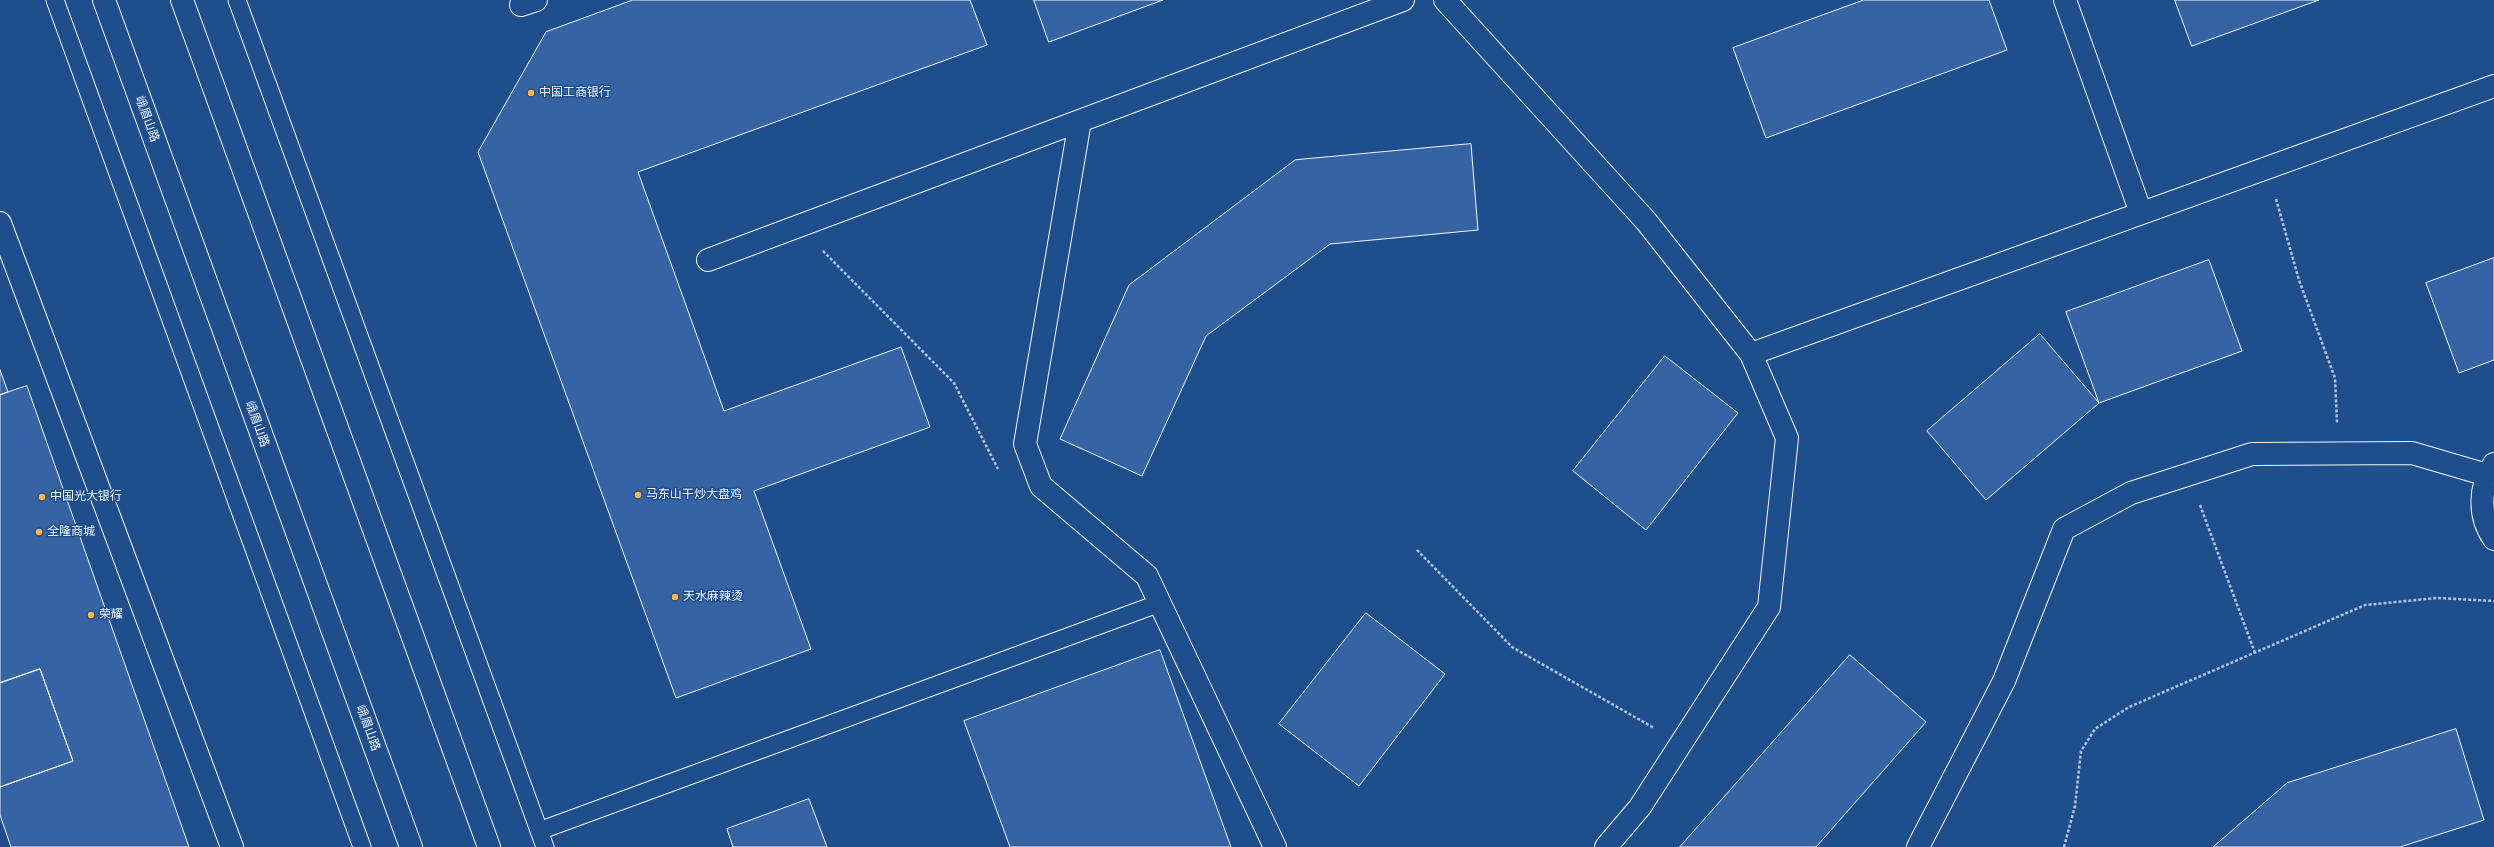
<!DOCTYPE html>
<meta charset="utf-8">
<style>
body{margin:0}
canvas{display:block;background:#1f4e8c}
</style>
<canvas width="2494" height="847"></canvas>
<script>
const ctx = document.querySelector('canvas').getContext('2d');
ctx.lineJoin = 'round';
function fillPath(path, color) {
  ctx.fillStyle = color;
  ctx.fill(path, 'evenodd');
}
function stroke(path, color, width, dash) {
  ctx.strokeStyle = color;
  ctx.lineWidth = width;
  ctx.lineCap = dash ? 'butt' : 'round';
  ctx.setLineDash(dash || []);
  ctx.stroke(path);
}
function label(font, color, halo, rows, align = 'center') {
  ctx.font = font + ' "IBM Plex Sans","Noto Sans SC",sans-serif';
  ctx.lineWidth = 3;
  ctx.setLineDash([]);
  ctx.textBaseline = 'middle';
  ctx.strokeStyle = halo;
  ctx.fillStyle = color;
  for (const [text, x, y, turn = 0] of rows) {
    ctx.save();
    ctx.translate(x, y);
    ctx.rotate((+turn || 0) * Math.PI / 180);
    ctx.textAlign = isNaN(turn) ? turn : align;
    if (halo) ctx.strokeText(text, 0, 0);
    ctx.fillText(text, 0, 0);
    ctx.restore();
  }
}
const building = new Path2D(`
 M633 0H970L987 45 638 172 724 411 901 347 930 427 754 491 811 649 676 698 478 152 546 32Z
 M1034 0H1163L1049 42Z
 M1864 0H1989L2007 50 1766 138 1733 48Z
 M2175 0H2319L2192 46Z
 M1471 144 1478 230 1330 244 1206 336 1142 476 1060 439 1129 285 1295 160Z
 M2494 258V360L2459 373 2426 283Z
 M2209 260 2242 351 2099 403 2066 312Z
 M2040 334 2099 403 1986 500 1927 431Z
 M1665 356 1738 413 1646 530 1573 471Z
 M0 370 8 392 0 395Z
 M27 386 189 847H11L0 815V787L73 761 40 669 0 683V395Z
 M1366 613 1445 674 1359 786 1279 724Z
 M1160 650 1231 847H1010L964 721Z
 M1850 655 1926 722 1816 847H1680Z
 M40 669 73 761 0 787V683Z
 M2456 729 2484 820 2400 847H2213L2287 783Z
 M809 799 827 847H733L727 829Z`);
const path = new Path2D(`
 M2276 199 2299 280 2335 378 2337 423
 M823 251 954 383 998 469
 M2200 505 2255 653
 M1417 550 1512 647 1654 728
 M2064 847 2075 806 2081 751 2095 729 2129 707 2365 605 2437 598 2494 601`);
const lane = new Path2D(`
 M55 0 362 847
 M237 0 545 847
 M539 831 1160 603`);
const street = new Path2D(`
 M1445 0 1646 221 1751 354 1787 438 1769 607 1640 807 1606 847
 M2065 0 2141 213
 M521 5 536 0
 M1080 121 1025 444 1041 486 1147 576 1275 847
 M0 223 232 847
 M708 260 1403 0
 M1751 354 2494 86
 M2494 464C2479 487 2478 516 2494 539
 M1918 847 2004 681 2064 529 2131 493 2252 454 2412 453 2487 475`);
const secondary = new Path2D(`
 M104 0 411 847
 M182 0 489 847`);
const markers = [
 [531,93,4,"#ffb74d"],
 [638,495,4,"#ffb74d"],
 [42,497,4,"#ffb74d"],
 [39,532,4,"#ffb74d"],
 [675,597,4,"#ffb74d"],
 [91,615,4,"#ffb74d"]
];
const poiNames = [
 ["中国工商银行",539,93],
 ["马东山干炒大盘鸡",646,495],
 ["中国光大银行",50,497],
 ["全隆商城",47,532],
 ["天水麻辣烫",683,597],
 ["荣耀",99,615]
];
const streetNames = [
 ["峨眉山路",147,119,70],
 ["峨眉山路",257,424,70],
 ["峨眉山路",368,728,70]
];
fillPath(building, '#3563a3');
stroke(building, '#f2f6ff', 1);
stroke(lane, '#f2f6ff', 19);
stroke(street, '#f2f6ff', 24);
stroke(secondary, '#f2f6ff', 24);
stroke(path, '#b3c4dc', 2.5, [3, 2]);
stroke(lane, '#1f4e8c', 17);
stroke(street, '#1f4e8c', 22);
stroke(secondary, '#1f4e8c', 22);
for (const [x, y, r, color] of markers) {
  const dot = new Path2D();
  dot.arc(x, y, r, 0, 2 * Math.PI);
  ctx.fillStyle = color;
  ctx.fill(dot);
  stroke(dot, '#1f4e8c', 1.5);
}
label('12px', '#f2f6ff', '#1f4e8c', poiNames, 'left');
label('12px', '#f2f6ff', '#1f4e8c', streetNames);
</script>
